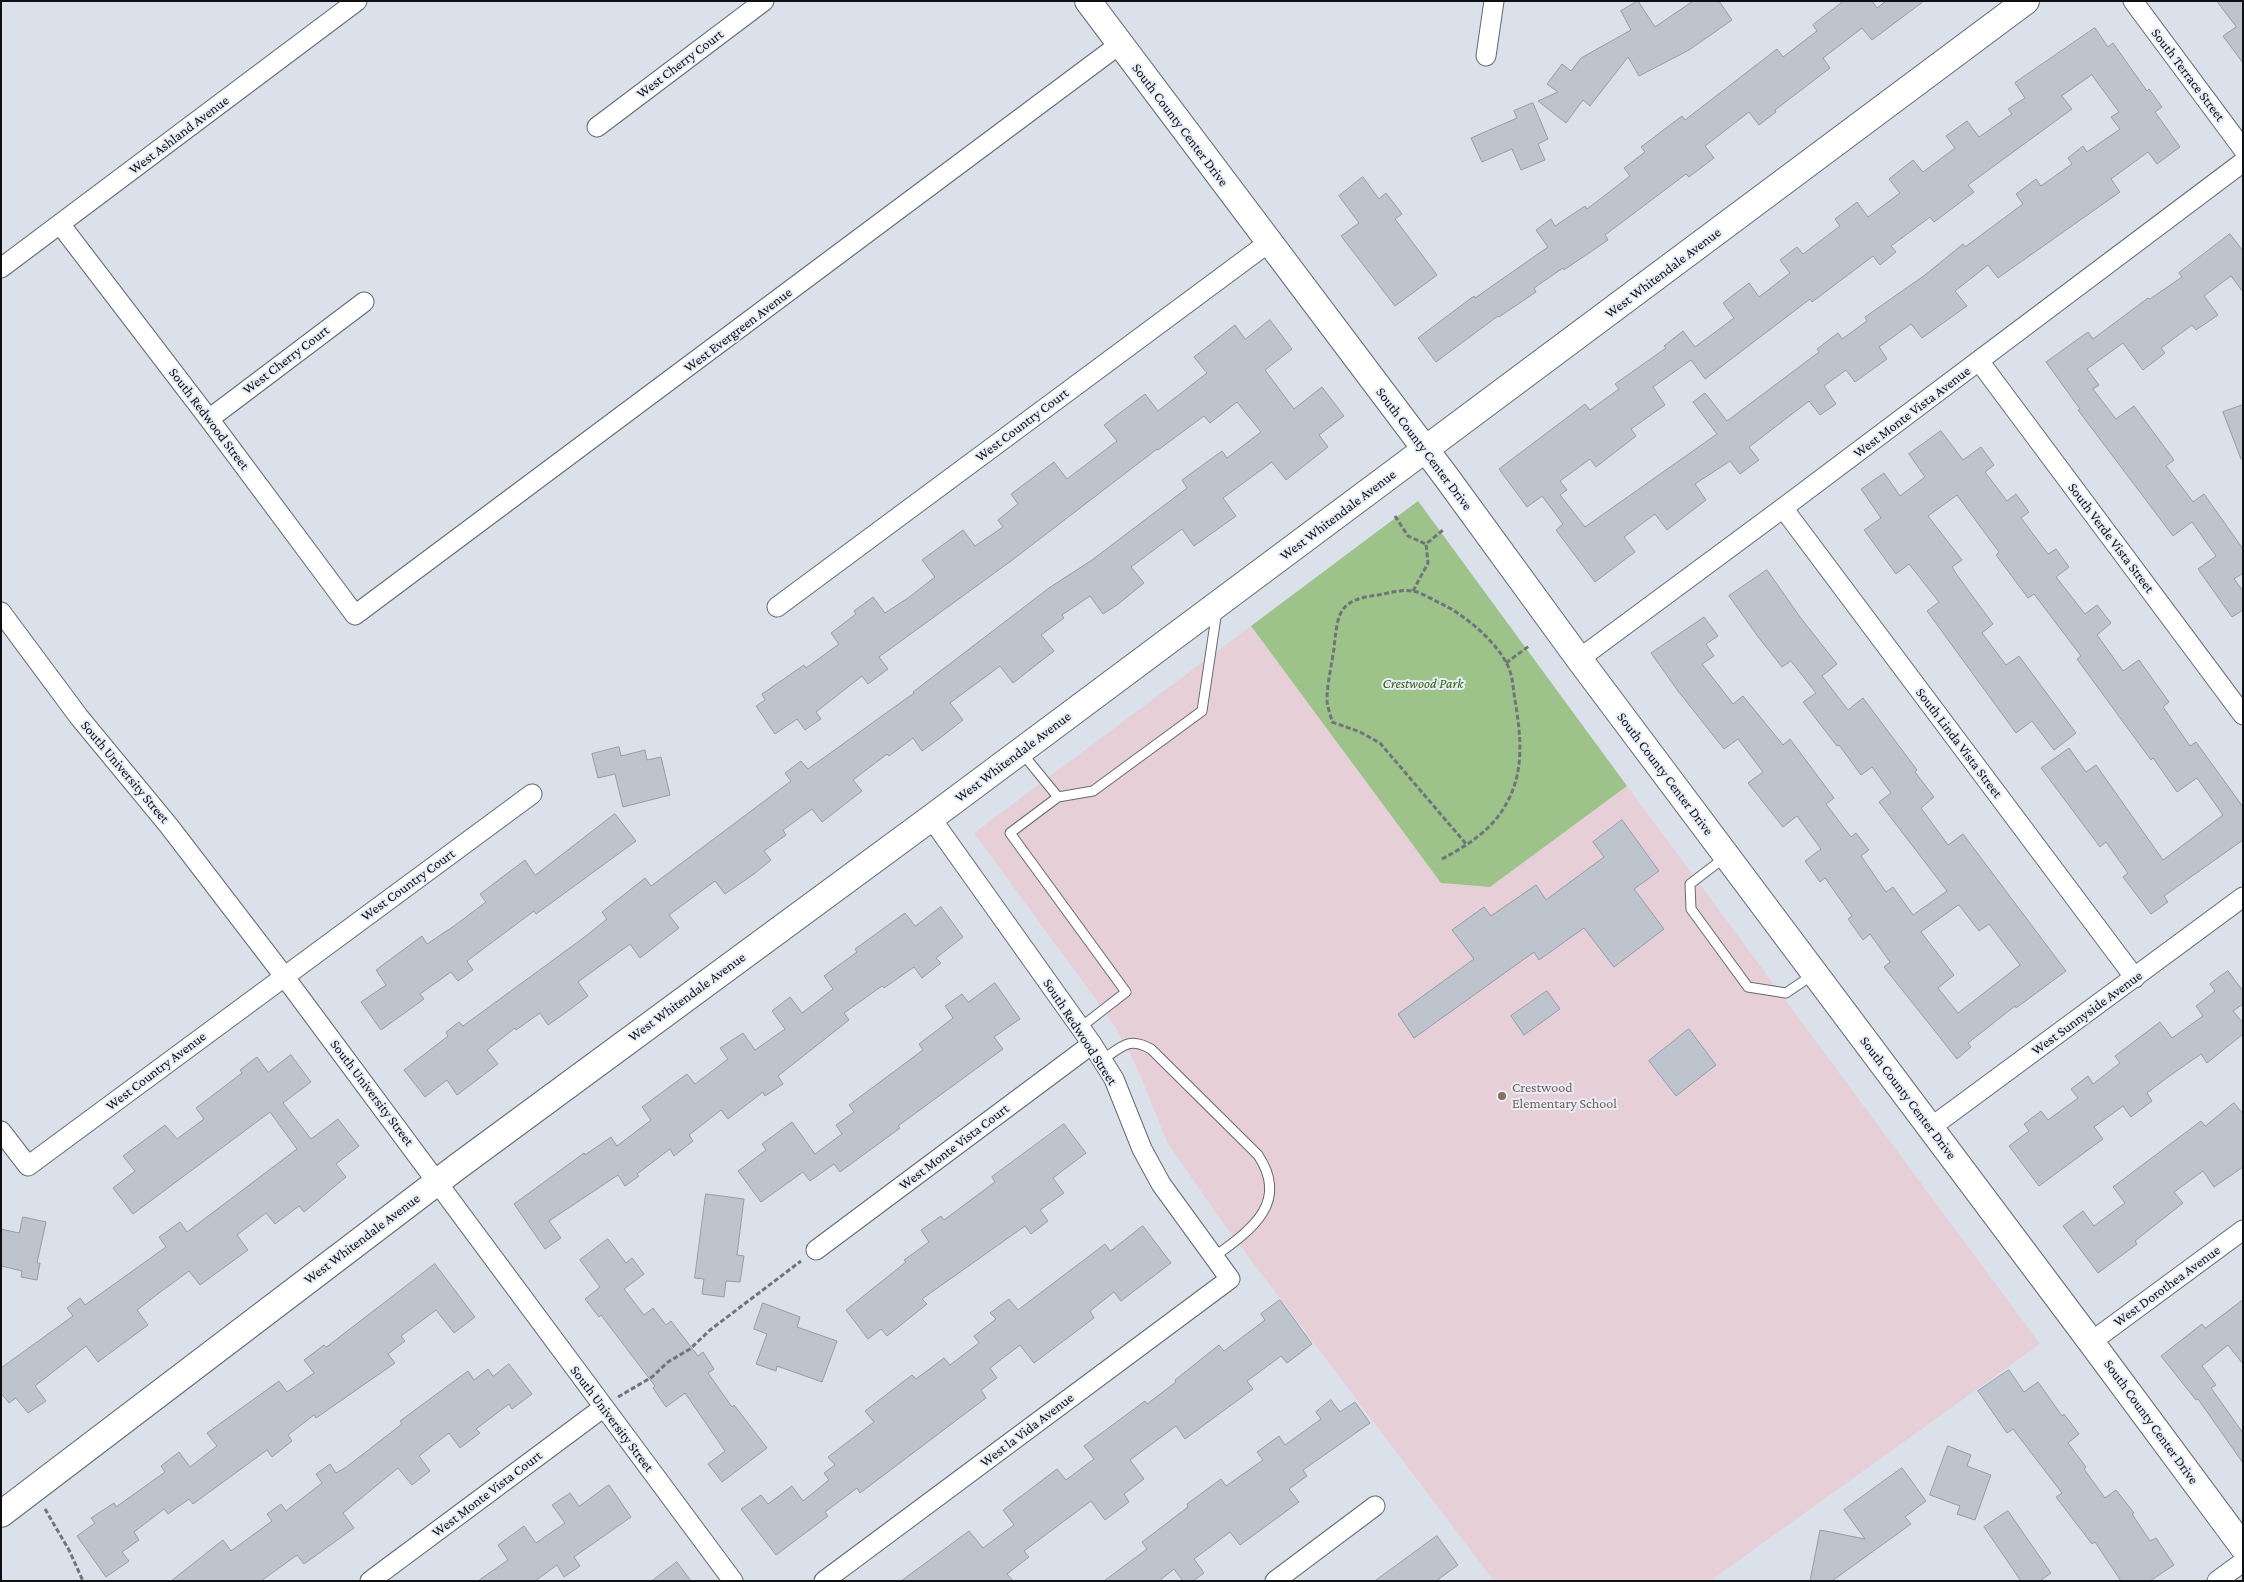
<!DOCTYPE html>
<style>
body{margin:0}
#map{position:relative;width:2244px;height:1582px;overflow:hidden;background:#dae1ea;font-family:"Crimson Pro",serif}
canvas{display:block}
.frame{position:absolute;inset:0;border:2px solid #0d0f12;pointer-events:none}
</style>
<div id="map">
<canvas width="2244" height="1582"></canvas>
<div class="frame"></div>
</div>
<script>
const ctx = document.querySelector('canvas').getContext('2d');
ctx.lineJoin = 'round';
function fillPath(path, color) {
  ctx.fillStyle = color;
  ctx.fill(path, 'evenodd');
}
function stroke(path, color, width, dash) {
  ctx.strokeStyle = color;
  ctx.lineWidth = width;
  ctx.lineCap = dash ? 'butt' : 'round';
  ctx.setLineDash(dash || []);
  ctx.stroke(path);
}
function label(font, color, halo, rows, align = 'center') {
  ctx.font = font + ' "Crimson Pro",serif';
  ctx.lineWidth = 4;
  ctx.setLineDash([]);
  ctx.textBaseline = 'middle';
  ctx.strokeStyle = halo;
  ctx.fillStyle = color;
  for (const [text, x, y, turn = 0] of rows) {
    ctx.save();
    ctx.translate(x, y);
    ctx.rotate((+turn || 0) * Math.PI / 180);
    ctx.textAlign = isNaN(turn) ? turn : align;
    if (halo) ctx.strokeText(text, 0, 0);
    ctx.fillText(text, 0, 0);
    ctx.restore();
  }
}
const education = new Path2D(`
 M1251 626 1441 883 1490 887 1627 786 2040 1344 1710 1581H1494L1223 1223 1167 1142 1141 1077 1126 1045 1108 1016 974 833Z`);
const green = new Path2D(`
 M1418 501 1627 786 1490 887 1441 883 1251 626Z`);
const building = new Path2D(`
 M1638 1 1655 27 1693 1H1719L1732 20 1689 50 1639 76 1628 57 1590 106 1583 100 1566 123 1538 101 1558 92 1547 84 1562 64 1571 71 1581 58 1631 30 1621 11Z
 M1844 1H1872L1877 8 1886 1H1924L1872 40 1862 28 1823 58 1830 68 1775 110 1776 112 1759 125 1749 112 1705 146 1714 158 1689 177 1686 174 1605 235 1608 240 1564 270 1563 268 1534 288 1536 292 1499 317 1498 316 1436 362 1418 338 1474 296 1475 298 1548 247 1536 230 1551 219 1555 226 1585 206 1587 209 1630 176 1624 168 1645 152 1641 147 1682 116 1685 120 1777 49 1783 57 1817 31 1813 25Z
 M2217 1H2243V63L2223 36 2236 27Z
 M2095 28 2108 47 2113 43 2147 91 2149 89 2162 107 2155 112 2180 147 2157 164 2148 152 2111 179 2120 192 1998 278 1988 265 1955 291 1967 306 1922 338 1911 324 1879 347 1887 359 1855 382 1846 370 1824 386 1836 404 1820 415 1809 401 1749 447 1759 460 1740 474 1730 461 1695 484 1706 500 1667 530 1655 514 1624 537 1635 552 1595 582 1556 530 1563 524 1542 496 1527 507 1499 469 1585 404 1590 410 1619 389 1615 384 1666 348 1664 346 1683 331 1695 347 1734 318 1723 303 1749 283 1759 297 1790 273 1780 260 1797 247 1803 254 1840 226 1835 219 1857 202 1868 217 1900 193 1889 179 1913 160 1923 172 1955 148 1946 136 1967 121 1979 137 2012 114 2008 109 2025 98 2015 83ZM2092 75 2119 112 2111 117 2120 129 2087 152 2083 146 2068 158 2072 164 2041 186 2036 179 2016 194 2023 204 1965 247 1963 244 1925 275 1865 317 1867 321 1842 339 1838 333 1817 349 1819 352 1727 421 1705 393 1693 402 1717 434 1585 527 1560 495 1567 490 1560 481 1590 459 1596 467 1636 436 1631 429 1665 405 1653 387 1691 360 1705 379 1810 299 1812 302 1873 256 1880 265 1896 252 1891 246 1930 217 1934 222 1974 192 1968 185 2072 109 2062 96Z
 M1533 103 1548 139 1538 144 1545 160 1521 170 1512 149 1482 162 1471 138 1517 118 1514 111Z
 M1363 177 1379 199 1386 193 1402 214 1395 219 1437 275 1395 306 1341 236 1359 223 1339 196Z
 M2230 234 2243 251V292L2231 276 2204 296 2218 315 2196 330 2192 325 2161 348 2165 353 2143 370 2123 343 2087 369 2099 385 2093 389 2116 419 2134 406 2174 460 2166 466 2193 502 2204 494 2243 549V573L2234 579 2243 591V610L2232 617 2198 569 2216 556 2192 522 2173 536 2078 410 2080 409 2046 362 2088 332 2093 339 2148 298 2150 299 2182 277 2179 273Z
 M1270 320 1292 349 1265 370 1294 409 1322 387 1344 416 1319 435 1328 447 1286 480 1272 462 1223 498 1236 516 1194 546 1182 529 1131 567 1144 583 1117 605 1103 614 1090 596 1062 615 1064 618 1041 635 1054 651 1013 683 1000 666 950 703 963 720 940 738 922 751 913 738 889 756 887 754 853 780 862 791 822 822 812 809 783 830 786 835 764 851 771 860 754 874 725 894 715 881 669 915 679 928 640 958 630 944 578 982 588 996 565 1013 548 1025 540 1013 516 1030 515 1028 487 1050 498 1064 457 1095 447 1080 425 1097 404 1070 448 1036 446 1032 459 1022 463 1026 586 936 607 919 602 912 645 878 651 886 791 781 785 773 801 761 808 769 914 693 913 692 1049 588 1092 560 1187 488 1182 480 1222 451 1227 458 1261 432 1237 402 1210 423 1204 416 1158 450 1157 449 1011 561 879 657 888 669 868 684 862 676 816 712 821 719 805 730 797 719 775 734 756 706 765 700 762 694 804 665 806 668 839 644 831 633 856 614 854 611 873 597 885 613 908 598 935 577 922 560 963 530 975 546 1003 527 998 520 1018 504 1011 494 1031 479 1054 462 1067 479 1117 441 1104 425 1145 394 1158 411 1207 373 1194 357 1235 325 1245 339Z
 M2243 405V459H2241L2223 412Z
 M1941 431 1963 460 1981 447 1994 465 1985 472 2007 501 2016 494 2029 512 2021 518 2048 554 2056 549 2069 567 2056 577 2085 614 2097 605 2111 623 2097 635 2123 671 2139 660 2169 702 2163 707 2190 746 2196 742 2243 807V840L2164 896 2168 902 2151 914 2123 877 2128 873 2106 842 2100 847 2041 768 2069 748 2086 772 2096 765 2163 860 2223 815 2197 778 2177 792 2153 758 2151 760 2077 659 2081 656 2034 594 2028 598 1996 555 1999 552 1957 495 1928 516 1962 560 1952 567 1957 575 1993 624 1982 633 2006 665 2019 656 2076 733 2054 750 2032 721 2016 733 1927 611 1939 602 1909 564 1896 574 1864 530 1881 518 1861 489 1884 473 1900 496 1925 477 1909 454Z
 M1767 570 1800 617 1837 664 1822 676 1848 710 1863 698 1917 770 1915 772 1934 797 1921 808 1948 845 1963 834 2066 971 2016 1008 2015 1006 1968 1043 1971 1047 1957 1059 1884 967 1890 962 1870 934 1863 940 1848 919 1852 916 1825 878 1820 882 1805 861 1821 849 1797 816 1783 827 1748 783 1763 772 1738 739 1724 749 1678 691 1651 653 1704 617 1718 636 1706 644 1714 656 1702 664 1733 704 1743 696 1783 745 1790 739 1834 798 1826 804 1851 837 1856 833 1869 850 1861 856 1886 892 1893 887 1913 915 1947 891 1879 802 1891 793 1872 767 1861 775 1839 745 1837 746 1803 702 1816 693 1791 661 1782 667 1759 638 1729 596ZM1959 905 1979 931 1989 924 2020 965 1958 1013 1938 988 1954 975 1921 932Z
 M619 747 621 756 645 750 647 760 661 757 670 795 623 807 615 774 598 778 592 754Z
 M615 814 636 841 536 914 534 911 467 961 473 970 458 981 451 972 420 994 424 999 381 1030 361 1002 386 985 376 970 422 936 427 944 454 926 486 902 480 894 525 860 535 875Z
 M1622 820 1659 871 1634 889 1664 929 1614 967 1584 928 1539 960 1534 952 1414 1038 1398 1014 1474 959 1452 930 1484 907 1491 916 1536 885 1546 900 1604 857 1593 842Z
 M941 907 963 937 936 958 941 963 922 978 914 967 884 988 882 986 844 1013 849 1020 778 1076 783 1084 765 1096 763 1092 728 1119 721 1110 689 1135 693 1141 674 1156 670 1149 637 1174 639 1176 625 1186 618 1175 549 1221 561 1238 545 1249 514 1204 584 1153 585 1155 611 1137 617 1146 651 1120 642 1107 687 1074 695 1084 728 1059 720 1048 743 1033 755 1050 785 1029 772 1011 790 997 802 1013 833 989 824 976 857 952 855 949 905 913 915 926Z
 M2228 971 2243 991V1004L2233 1011 2243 1023V1034L2207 1063 2201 1054 2168 1077 2147 1093 2152 1101 2131 1117 2123 1106 2094 1127 2103 1139 2039 1186 2009 1146 2029 1131 2024 1124 2041 1111 2048 1120 2078 1098 2071 1089 2088 1076 2093 1084 2120 1063 2115 1056 2160 1022 2172 1038 2203 1016 2196 1006 2215 991 2210 984Z
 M995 983 1020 1019 994 1037 1003 1049 898 1126 900 1128 840 1172 834 1164 810 1181 803 1172 761 1202 738 1171 766 1150 762 1144 792 1122 815 1154 842 1134 836 1125 854 1112 849 1105 923 1050 919 1044 953 1018 945 1006 962 994 968 1002Z
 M1547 991 1560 1009 1524 1035 1511 1016Z
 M1689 1029 1716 1065 1676 1096 1649 1061Z
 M291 1055 311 1082 283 1103 311 1139 338 1119 359 1146 336 1164 346 1177 304 1212 299 1206 275 1224 266 1213 237 1235 248 1250 200 1285 189 1271 159 1293 137 1310 148 1325 98 1362 86 1346 35 1386 46 1401 28 1413 16 1398 9 1403 1 1393V1368L73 1316 67 1308 80 1298 85 1305 166 1247 159 1237 180 1222 187 1232 297 1149 270 1112 133 1214 113 1188 135 1171 123 1156 165 1125 177 1139 204 1119 196 1108 242 1073 240 1070 257 1057 268 1072Z
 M2234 1103 2243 1114V1167L2214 1187 2203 1171 2174 1192 2183 1203 2135 1241 2137 1244 2098 1273 2063 1226 2083 1211 2094 1226 2125 1203 2113 1187 2201 1121 2205 1126Z
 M1064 1124 1086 1153 1053 1178 1064 1193 1040 1210 1048 1221 1031 1234 1025 1226 922 1299 927 1304 887 1336 881 1329 868 1339 846 1310 906 1262 904 1260 929 1242 921 1230 941 1216 944 1220 995 1182 992 1177Z
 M706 1194 744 1199 737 1255 744 1256 740 1282 726 1281 724 1297 702 1294 704 1279 695 1278Z
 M23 1217 46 1222 37 1263H40L37 1280 21 1277 22 1271 1 1266V1229L19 1233Z
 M1143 1226 1171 1263 1121 1301 1114 1292 1090 1311 1094 1318 1034 1363 1020 1345 990 1368 997 1378 981 1390 986 1398 860 1493 857 1488 825 1512 828 1516 776 1555 741 1509 761 1495 768 1504 792 1486 803 1501 829 1480 824 1473 835 1465 828 1457 874 1422 865 1411 912 1375 916 1379 944 1358 950 1365 979 1343 974 1336 996 1319 990 1313 1009 1299 1018 1310 1105 1244 1110 1251Z
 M608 1239 626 1263 632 1258 644 1274 624 1289 644 1315 653 1308 666 1325 671 1321 698 1356 703 1352 714 1369 708 1373 732 1407 734 1405 767 1448 722 1482 708 1464 725 1451 685 1393 666 1407 653 1388 655 1386 601 1315 599 1317 585 1299 600 1287 580 1260Z
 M435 1264 475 1317 454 1333 436 1310 401 1336 405 1341 388 1354 395 1363 316 1418 314 1415 288 1435 292 1441 272 1457 267 1450 193 1504 189 1499 168 1514 164 1509 134 1532 139 1540 122 1552 129 1561 106 1577 77 1536 95 1523 91 1518 114 1503 116 1507 165 1472 161 1466 179 1452 190 1467 217 1446 207 1433 279 1381 287 1392 314 1373 304 1360 324 1345 326 1347Z
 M1280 1300 1312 1344 1287 1363 1281 1356 1247 1381 1253 1389 1185 1439 1176 1426 1130 1460 1144 1479 1124 1494 1129 1502 1105 1520 1091 1501 1024 1551 1029 1557 1007 1574 1013 1581H901L969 1531 983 1548 1014 1525 1003 1510 1057 1469 1066 1480 1094 1459 1084 1446 1145 1401 1147 1404 1176 1382 1175 1380 1219 1345 1224 1351 1265 1320 1261 1314Z
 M2243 1300V1364L2228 1345 2202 1366 2216 1385 2211 1388 2243 1433V1463L2198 1399 2196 1400 2161 1356 2202 1324 2205 1328Z
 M763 1303 800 1317 797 1327 837 1341 822 1382 777 1366 776 1371 756 1364 767 1334 754 1329Z
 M509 1364 532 1394 512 1409 509 1404 476 1429 480 1433 460 1448 449 1433 419 1456 430 1471 412 1485 398 1468 343 1513 354 1528 304 1564 297 1555 261 1581H171L223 1540 231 1551 272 1521 267 1514 281 1504 286 1511 322 1483 316 1474 330 1464 336 1473 345 1468 402 1424 400 1421 468 1371 474 1380 488 1369 493 1376Z
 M2009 1370 2024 1392 2038 1382 2062 1416 2064 1414 2079 1434 2068 1443 2086 1467 2084 1469 2105 1498 2116 1490 2134 1513 2132 1514 2150 1541 2156 1538 2174 1565 2150 1581H2121L2095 1542 2092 1544 2056 1497 2062 1493 2013 1429 2007 1433 1978 1391Z
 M1331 1400 1340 1412 1355 1402 1370 1423 1303 1470 1307 1476 1289 1489 1299 1502 1240 1545 1230 1532 1194 1559 1204 1573 1193 1581H1183L1174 1569 1159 1581H1104L1147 1549 1142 1542 1188 1507 1187 1504 1221 1479 1226 1486 1263 1460 1257 1452 1279 1436 1285 1445 1321 1419 1316 1412Z
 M1948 1446 1971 1455 1967 1466 1991 1475 1975 1520 1957 1514 1960 1506 1930 1495Z
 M1902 1468 1926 1501 1905 1517 1911 1524 1832 1581H1810L1820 1530 1865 1539 1844 1510Z
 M609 1485 631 1517 574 1557 580 1566 564 1577 557 1565 535 1581H478L508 1560 498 1545 524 1526 536 1543 565 1523 552 1505 570 1493 579 1506Z
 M2008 1511 2051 1573 2040 1581H2021L1984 1527Z
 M1437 1536 1458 1565 1436 1581H1375Z
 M677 1562 691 1581H652Z`);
const path = new Path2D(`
 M1395 516 1408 536 1426 544
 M1413 591 1428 563 1426 544 1443 530
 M1506 663 1529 646
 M1442 859C1466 846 1491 831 1505 806 1525 773 1521 736 1515 700 1513 689 1513 677 1508 666 1496 641 1465 615 1440 603 1431 599 1421 592 1412 591 1401 589 1389 593 1378 595 1339 600 1338 611 1334 648 1332 664 1327 683 1327 700 1327 707 1331 715 1332 722L1360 732 1380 743 1467 845
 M618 1397 652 1377 668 1362 690 1349 710 1330 801 1261
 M45 1509 69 1550 83 1581`);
const lane = new Path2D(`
 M1022 753 1058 797
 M1724 858 1690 884 1691 909 1748 987 1786 993 1814 974
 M1081 1027 1126 992 1010 833 1058 797 1093 791 1202 711 1217 610
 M1102 1060C1122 1047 1128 1036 1151 1049L1258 1155C1290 1203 1251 1230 1214 1257`);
const street = new Path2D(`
 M2133 1 2243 149
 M1486 56 1494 1
 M597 127 764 1
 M60 224 209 419 355 615 1120 44
 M1 268 357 1
 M1979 361 2243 715
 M209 419 364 302
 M1783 508 2135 978
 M777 607 1268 243
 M1 612 79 717 169 826 284 976 733 1581
 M1579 659 1783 508 2243 162
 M1930 1128 2243 897
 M1 1131 28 1166 532 794
 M816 1250 1092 1044
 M2091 1342 2243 1230
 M370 1581 604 1407
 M824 1581 1230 1279 1161 1184 1142 1149 1114 1079 1092 1044 931 818
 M1275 1581 1375 1506
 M2217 1581 2243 1562`);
const secondary = new Path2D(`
 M1088 1 1447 478 1579 659 2091 1342 2243 1547
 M1 1514 457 1167 931 818 2026 1`);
const markers = [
 [1502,1096,5,"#8d6e63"]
];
const streetNames = [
 ["West Cherry Court",680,64,-37],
 ["South Terrace Street",2188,75,53],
 ["South County Center Drive",1180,125,53],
 ["West Ashland Avenue",179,135,-37],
 ["West Whitendale Avenue",1663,273,-37],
 ["West Evergreen Avenue",738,330,-37],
 ["West Cherry Court",286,360,-37],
 ["West Monte Vista Avenue",1912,412,-37],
 ["South Redwood Street",209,419,53],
 ["West Country Court",1022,425,-37],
 ["South County Center Drive",1424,449,53],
 ["West Whitendale Avenue",1338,515,-37],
 ["South Verde Vista Street",2111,538,53],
 ["South Linda Vista Street",1959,743,53],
 ["West Whitendale Avenue",1013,757,-37],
 ["South University Street",125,772,50],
 ["South County Center Drive",1665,774,53],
 ["West Country Court",408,885,-36],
 ["West Whitendale Avenue",687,997,-36],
 ["West Sunnyside Avenue",2087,1013,-36],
 ["South Redwood Street",1080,1032,57],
 ["West Country Avenue",156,1071,-37],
 ["South University Street",372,1093,53],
 ["South County Center Drive",1908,1098,53],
 ["West Monte Vista Court",954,1147,-37],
 ["West Whitendale Avenue",362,1239,-37],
 ["West Dorothea Avenue",2167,1286,-36],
 ["South University Street",612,1419,53],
 ["South County Center Drive",2151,1422,54],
 ["West la Vida Avenue",1027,1430,-37],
 ["West Monte Vista Court",487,1494,-37]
];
const parkNames = [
 ["Crestwood Park",1423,684]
];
const educationNames = [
 ["Crestwood",1512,1088],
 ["Elementary School",1512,1104]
];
fillPath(education, '#e7cfd8');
fillPath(green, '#9dc38a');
fillPath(building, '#bdc4ce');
stroke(building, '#969ca5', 1);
stroke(lane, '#646a72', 11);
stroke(street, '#646a72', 21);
stroke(secondary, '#646a72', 28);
stroke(path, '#70757b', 3, [5, 2.5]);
stroke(lane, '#fff', 9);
stroke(street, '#fff', 19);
stroke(secondary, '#fff', 26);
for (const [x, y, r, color] of markers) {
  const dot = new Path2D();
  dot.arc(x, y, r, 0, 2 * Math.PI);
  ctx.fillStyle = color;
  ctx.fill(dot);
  stroke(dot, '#e7eef7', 2);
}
label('14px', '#0d0f12', '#e7eef7', streetNames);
label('italic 14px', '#31610b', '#e7eef7', parkNames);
label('14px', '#785e54', '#e7eef7', educationNames, 'left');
</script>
